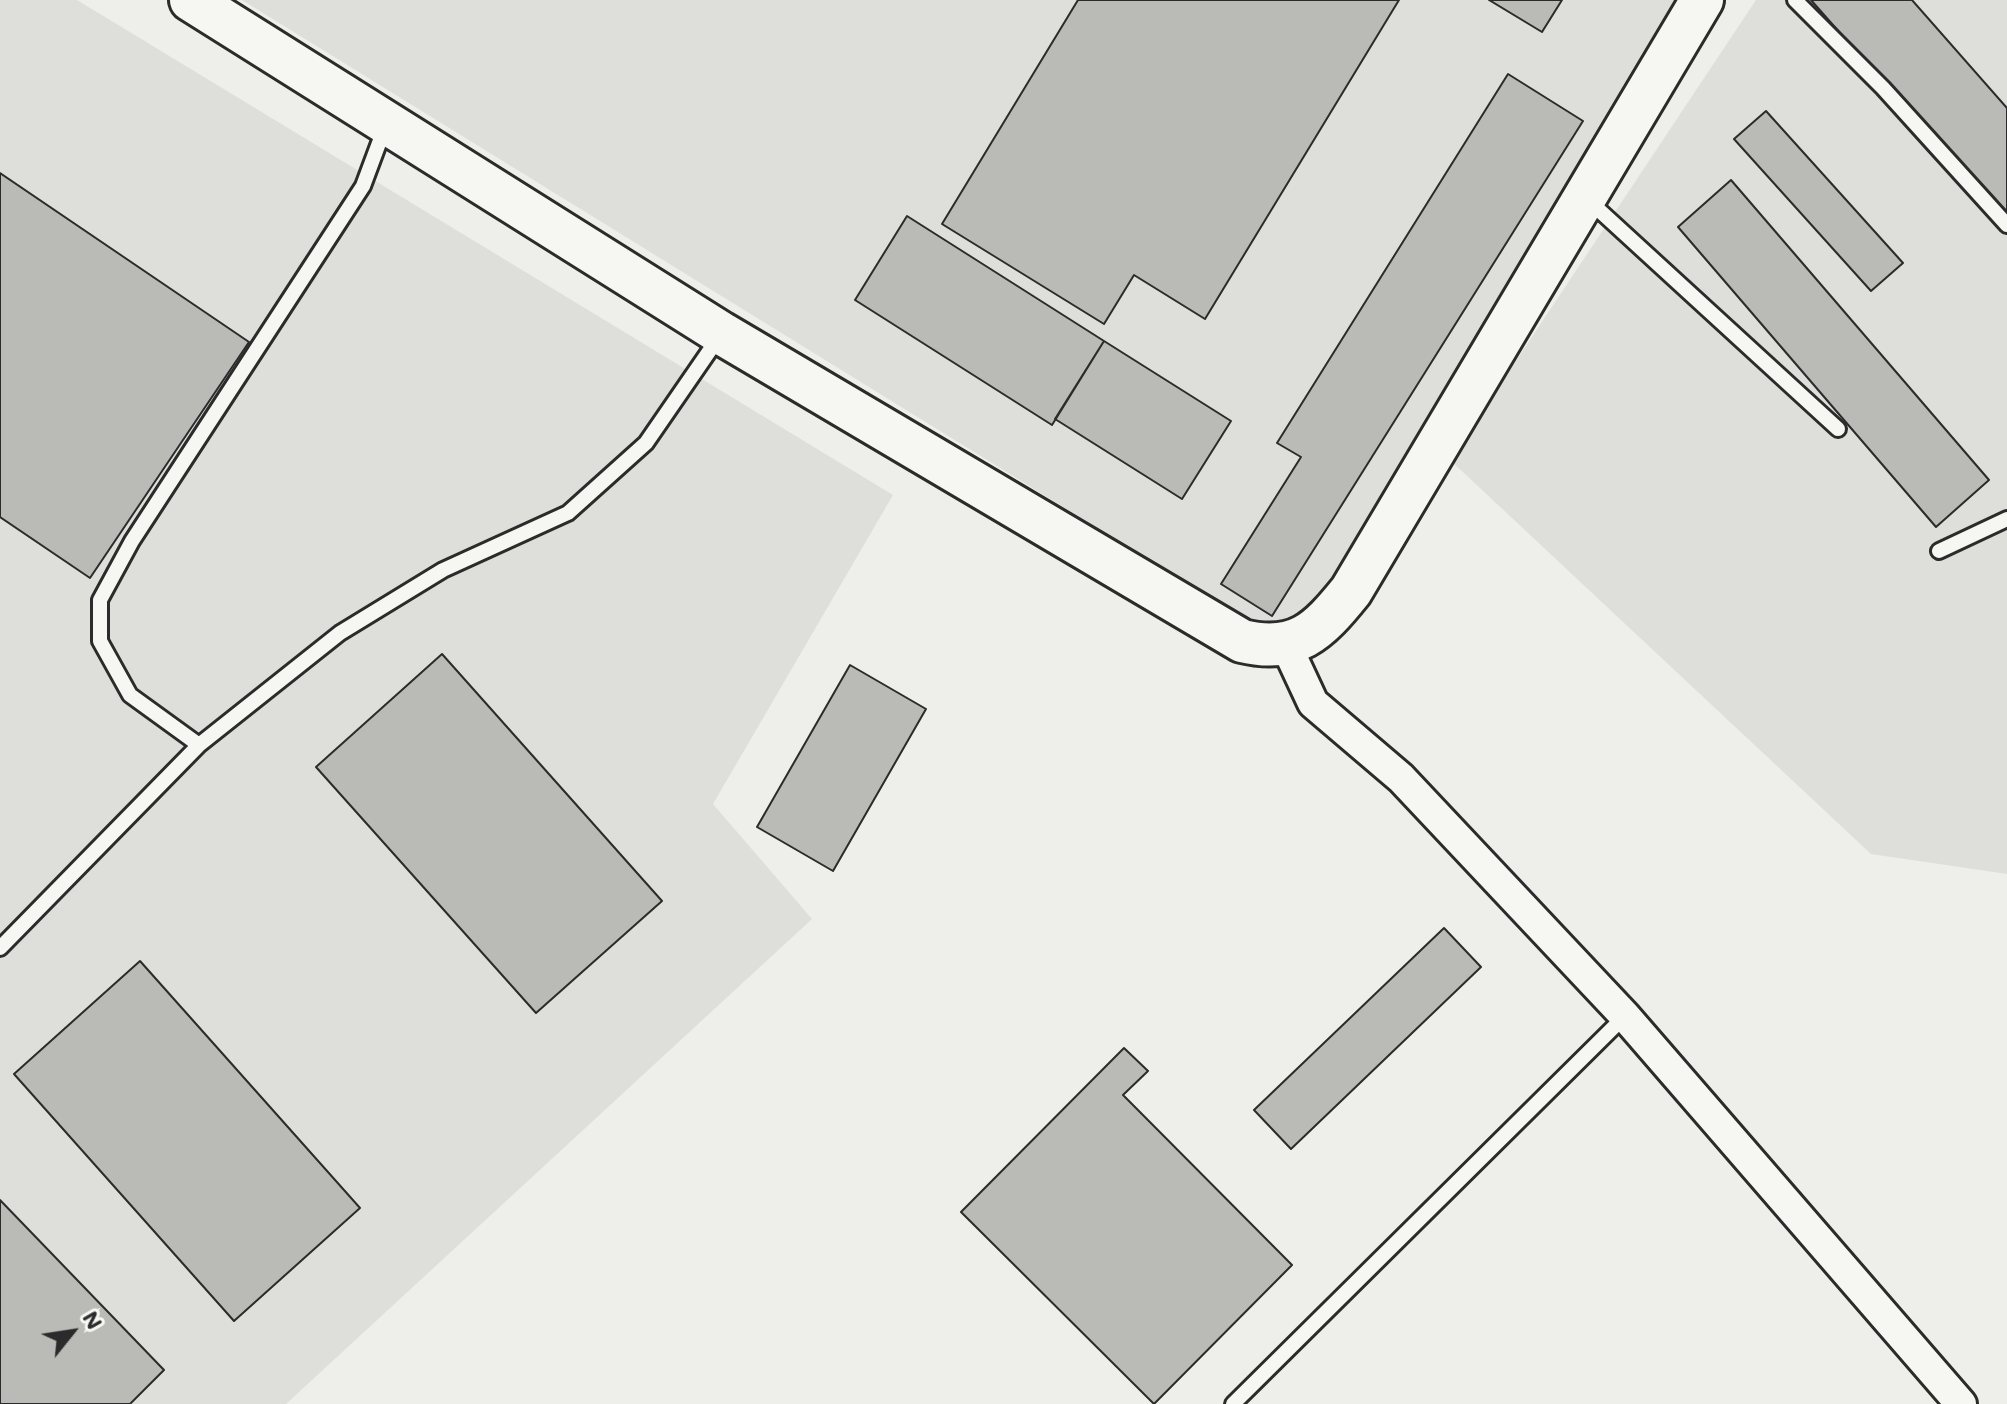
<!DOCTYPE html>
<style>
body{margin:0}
#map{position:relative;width:2007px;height:1404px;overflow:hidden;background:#eeeeea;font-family:Mali,sans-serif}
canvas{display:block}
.north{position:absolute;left:32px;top:1292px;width:80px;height:80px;-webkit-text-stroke:6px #f6f6f2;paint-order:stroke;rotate:60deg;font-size:22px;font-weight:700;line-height:32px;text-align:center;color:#2b2b2b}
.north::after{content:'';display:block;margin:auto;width:28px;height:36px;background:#2b2b2b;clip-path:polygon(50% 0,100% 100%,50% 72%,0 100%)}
</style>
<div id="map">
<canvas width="2007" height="1404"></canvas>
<div class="north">N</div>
</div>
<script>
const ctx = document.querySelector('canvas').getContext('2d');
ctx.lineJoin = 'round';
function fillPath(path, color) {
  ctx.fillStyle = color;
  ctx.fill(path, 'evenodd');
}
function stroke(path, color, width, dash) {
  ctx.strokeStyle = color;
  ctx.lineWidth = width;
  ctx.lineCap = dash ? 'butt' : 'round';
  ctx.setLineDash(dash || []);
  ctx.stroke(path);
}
const built = new Path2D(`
 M0 0H77L893 495 713 804 812 919 286 1404H0Z
 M242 0H1681L1331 603 1269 634Z
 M1756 0H2007V874L1871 854 1450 460Z`);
const building = new Path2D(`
 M1078 0H1399L1205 319 1134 275 1104 324 942 224Z
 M1489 0H1562L1542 32Z
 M1811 0H1912L2007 108V222Z
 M1508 74 1583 121 1272 616 1221 584 1301 457 1277 443Z
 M1766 111 1903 263 1871 291 1734 139Z
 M0 173 249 342 90 578 0 517Z
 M1731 180 1989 480 1936 527 1678 227Z
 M907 216 1104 341 1052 425 855 300Z
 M1104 341 1231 421 1182 499 1055 419Z
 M442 654 662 901 536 1013 316 767Z
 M850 665 926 709 833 871 757 827Z
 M1444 928 1481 967 1291 1149 1254 1110Z
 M140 961 360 1208 234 1321 14 1074Z
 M1124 1048 1148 1071 1123 1095 1292 1265 1154 1404 961 1212Z
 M0 1200 164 1370 130 1404H0Z`);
const lane = new Path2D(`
 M1795 0 1883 88 2007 225
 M1588 200 1838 429
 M1939 551 2007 519
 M199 745 130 695 100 641V600L132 541 363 186 385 127
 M0 948 199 745 340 633 443 570 568 513 646 443 719 337
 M1233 1404 1625 1016`);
const street = new Path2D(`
 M1286 645 1313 703 1401 778 1625 1016 1961 1404`);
const secondary = new Path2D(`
 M191 0 721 333 1242 641C1296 654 1318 632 1351 591L1702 0`);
fillPath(built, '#dededb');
fillPath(building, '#babab7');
stroke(building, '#2b2b2b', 2);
stroke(lane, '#2b2b2b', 20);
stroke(street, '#2b2b2b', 36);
stroke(secondary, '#2b2b2b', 48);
stroke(lane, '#f6f6f2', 14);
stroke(street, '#f6f6f2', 30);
stroke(secondary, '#f6f6f2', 42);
</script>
